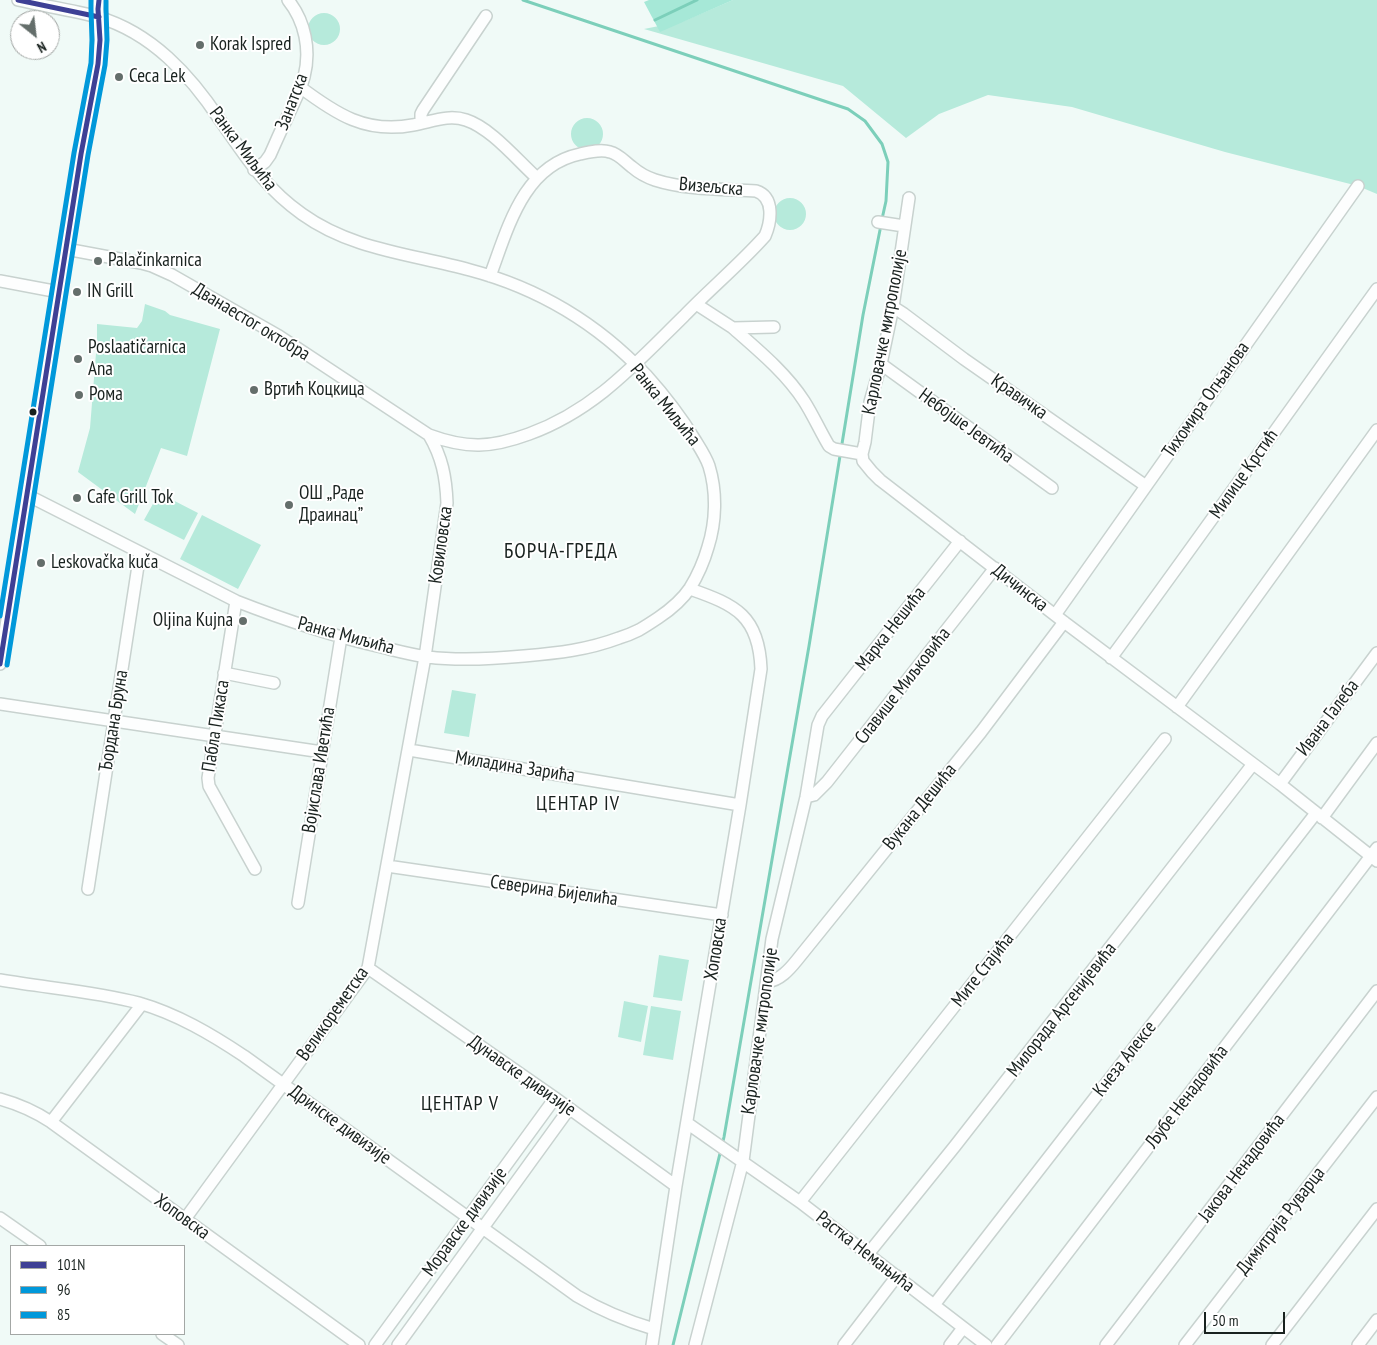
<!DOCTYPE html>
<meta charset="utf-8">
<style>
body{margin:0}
#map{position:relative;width:1377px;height:1345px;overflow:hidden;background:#f0faf7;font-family:"PT Sans Narrow",sans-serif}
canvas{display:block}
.legend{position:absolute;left:10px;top:1245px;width:175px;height:90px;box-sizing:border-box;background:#fff;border:1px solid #a3a7a5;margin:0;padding:6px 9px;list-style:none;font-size:15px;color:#19221f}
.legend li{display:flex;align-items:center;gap:10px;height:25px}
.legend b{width:25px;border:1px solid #a3a7a5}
.north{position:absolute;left:10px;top:10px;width:50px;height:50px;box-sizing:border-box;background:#fff;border:1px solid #a3a7a5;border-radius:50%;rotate:151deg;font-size:14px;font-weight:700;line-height:20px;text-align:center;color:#19221f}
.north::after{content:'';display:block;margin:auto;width:18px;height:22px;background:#646e6b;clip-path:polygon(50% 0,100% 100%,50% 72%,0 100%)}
.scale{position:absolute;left:1204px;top:1312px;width:81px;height:22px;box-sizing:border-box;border:2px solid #19221f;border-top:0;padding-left:6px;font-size:15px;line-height:18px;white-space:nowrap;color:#19221f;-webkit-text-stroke:4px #fff;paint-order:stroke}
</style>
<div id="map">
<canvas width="1377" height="1345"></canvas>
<ul class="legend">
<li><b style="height:6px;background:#3e4095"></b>101N</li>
<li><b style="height:6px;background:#0098da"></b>96</li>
<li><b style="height:6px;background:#0098da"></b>85</li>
</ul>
<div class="north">N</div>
<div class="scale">50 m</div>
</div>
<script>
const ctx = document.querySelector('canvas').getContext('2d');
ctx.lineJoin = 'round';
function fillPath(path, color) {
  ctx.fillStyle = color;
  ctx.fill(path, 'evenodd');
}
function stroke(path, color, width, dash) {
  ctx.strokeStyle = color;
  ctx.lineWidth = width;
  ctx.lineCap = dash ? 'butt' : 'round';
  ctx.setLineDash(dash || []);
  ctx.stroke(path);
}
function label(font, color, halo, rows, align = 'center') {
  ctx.font = font + ' "PT Sans Narrow",sans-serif';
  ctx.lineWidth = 4;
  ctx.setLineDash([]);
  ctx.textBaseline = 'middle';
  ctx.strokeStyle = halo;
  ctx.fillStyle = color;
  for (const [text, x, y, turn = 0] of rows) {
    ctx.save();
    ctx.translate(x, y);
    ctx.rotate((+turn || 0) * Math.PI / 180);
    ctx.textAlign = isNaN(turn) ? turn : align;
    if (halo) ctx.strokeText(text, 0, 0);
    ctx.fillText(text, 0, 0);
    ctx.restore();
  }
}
const green = new Path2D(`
 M733 0H1377V194L1358 186 1225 152 1072 107 988 95 939 114 906 138 843 86 644 29 684 21Z
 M308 29a16 16 0 1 1 32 0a16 16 0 1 1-32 0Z
 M571 134a16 16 0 1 1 32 0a16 16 0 1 1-32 0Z
 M774 214a16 16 0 1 1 32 0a16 16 0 1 1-32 0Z
 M145 304 165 311 170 315 220 329 187 456 161 448 135 514 78 472 90 428 97 341V324L137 328 142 321Z
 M159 493 198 513 184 540 144 520Z
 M202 515 261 545 238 589 180 559Z
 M452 690 476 694 469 737 444 733Z
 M659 955 689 960 682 1001 653 997Z
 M624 1001 648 1006 641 1042 618 1037Z
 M651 1006 681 1011 673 1060 643 1055Z`);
const forest = new Path2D(`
 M649 0H733L660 32 644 2Z`);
const stream = new Path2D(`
 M523 0 848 109 865 121 882 144 888 162 886 201 882 219
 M655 20 697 0
 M673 1345 724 1137 809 646 863 315 881 225`);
const minor = new Path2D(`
 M18 0C44 6 72 10 98 17 152 33 190 75 220 120 246 157 264 187 302 214 352 250 412 254 470 270 538 288 598 324 646 375 664 395 681 417 695 440 700 448 706 457 709 466 717 492 716 522 708 547 704 561 698 575 690 588 682 600 670 610 658 618 652 622 646 626 639 630 633 633 626 636 619 638 587 650 558 653 524 656 492 659 460 661 428 657 411 655 394 650 377 646 329 635 282 619 236 601L27 495
 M300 87C336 114 366 134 413 125 431 122 448 114 466 120 491 128 517 160 537 178
 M421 123V114L423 110 486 16
 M254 170 265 162 270 155C275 144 280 132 286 120 292 106 300 92 304 77 311 50 305 21 288 0
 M909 198 893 307 881 364 870 402 865 442 862 454 863 461 872 472 880 480 1064 622 1280 784 1377 861
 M878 222 904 226
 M66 249 141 263 152 266 172 275 279 336 429 435C467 449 491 448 529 434 595 410 635 364 684 316 710 289 740 264 765 236 771 222 775 197 756 191 724 189 686 190 655 180 646 177 639 173 632 167 625 162 619 154 610 152 601 149 589 152 580 154 523 166 508 228 490 276
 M0 281 59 292
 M696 304 733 328 774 327
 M893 307 904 314 964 359 1146 486
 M733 328C758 350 786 373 804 401 813 415 820 431 829 446L834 449 862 454
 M881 364 1052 488
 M236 601 208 778 209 786 214 795 255 869
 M1055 615 1358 186
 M1111 658C1201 536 1288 412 1377 289
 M0 664 81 154 98 64 100 40 98 9 99 0
 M224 673 274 683
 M0 704 322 752
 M1177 707 1377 430
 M409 750 740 805
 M1280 784 1377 653
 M806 797 814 795 827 782 995 568
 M1322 818 1377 743
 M387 866 722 915
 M88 889 140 553
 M298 903 341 637
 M368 968 555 1098 676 1186
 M0 980C46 988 94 991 139 1003 177 1014 211 1034 244 1056L577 1296C602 1311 627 1321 654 1329
 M767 982C780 980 789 970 797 960L981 732 1064 622
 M0 1099C18 1104 36 1112 51 1122L359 1345
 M51 1122 142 1004
 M687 1123 800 1202 986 1345
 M800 1202 1165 739
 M0 1218 40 1246
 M185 1219 368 968 425 657 447 503C446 477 442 457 429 435
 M868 1254 955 1146 1253 764
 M934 1305 1316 813
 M162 1334 178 1345
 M375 1345 555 1098
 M398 1345 569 1109
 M652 1345 676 1186 740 805 761 669C759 616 736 605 690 589
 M695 1345 743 1161 772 939 806 797 818 725 822 716 960 541
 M844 1345 897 1276
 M950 1345 963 1328
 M997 1345 1377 848
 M1106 1345 1377 991
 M1185 1345 1377 1097
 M1272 1345 1377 1209
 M1358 1345 1377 1320`);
const bus1 = new Path2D(`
 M18 0 99 17
 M0 664 81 154 98 64 100 40 98 9 99 0`);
const bus2 = new Path2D(`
 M7 665 88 155 105 65 107 40 106 9V1`);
const bus3 = new Path2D(`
 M0 616 74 153 91 63 92 40 91 9V0`);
const markers = [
 [200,45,5,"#646e6b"],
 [119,77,5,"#646e6b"],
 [98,261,5,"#646e6b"],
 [77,292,5,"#646e6b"],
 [78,359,5,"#646e6b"],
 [254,390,5,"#646e6b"],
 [79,395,5,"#646e6b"],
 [33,412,4.5,"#19221f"],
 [77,498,5,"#646e6b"],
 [289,505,5,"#646e6b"],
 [41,563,5,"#646e6b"],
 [243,621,5,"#646e6b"]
];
const poiNames = [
 ["Korak Ispred",210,45],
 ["Ceca Lek",129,77],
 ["Palačinkarnica",108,261],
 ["IN Grill",87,292],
 ["Poslaatičarnica",88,348],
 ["Ana",88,370],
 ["Вртић Коцкица",264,390],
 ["Рома",89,395],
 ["ОШ „Раде",299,494],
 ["Драинац”",299,516],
 ["Cafe Grill Tok",87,498],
 ["Leskovačka kuča",51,563],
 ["Oljina Kujna",233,621,"right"]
];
const streetNames = [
 ["Занатска",292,102,-69],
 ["Ранка Миљића",243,149,53],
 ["Визељска",711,187,5],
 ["Дванаестог октобра",251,322,31],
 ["Карловачке митрополије",885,332,-79],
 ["Кравичка",1019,397,35],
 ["Тихомира Огњанова",1206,400,-55],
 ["Ранка Миљића",665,405,51],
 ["Небојше Јевтића",966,426,36],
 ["Милице Крстић",1244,474,-55],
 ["Ковиловска",441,545,-82],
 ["Дичинска",1020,588,38],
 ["Марка Нешића",891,629,-52],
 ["Ранка Миљића",346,636,15],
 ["Славише Миљковића",903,686,-52],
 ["Ивана Галеба",1328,718,-53],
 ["Ђордана Бруна",114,721,-81],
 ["Пабла Пикаса",216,726,-81],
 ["Миладина Зарића",515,767,9],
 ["Војислава Иветића",319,770,-81],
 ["Вукана Дешића",920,807,-51],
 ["Северина Бијелића",554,891,8],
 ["Хоповска",716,949,-81],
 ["Мите Стајића",983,970,-52],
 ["Милорада Арсенијевића",1062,1010,-52],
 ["Великореметска",333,1014,-55],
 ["Карловачке митрополије",760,1031,-82],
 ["Кнеза Алексе",1125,1059,-52],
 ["Дунавске дивизије",522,1076,35],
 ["Љубе Ненадовића",1187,1097,-53],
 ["Дринске дивизије",340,1125,36],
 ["Јакова Ненадовића",1242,1168,-53],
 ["Хоповска",182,1217,36],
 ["Димитрија Руварца",1281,1221,-52],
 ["Моравске дивизије",465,1222,-54],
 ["Растка Немањића",865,1252,38]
];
const neighbourhoodNames = [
 ["ЦЕНТАР IV",578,804],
 ["ЦЕНТАР V",460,1104]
];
const quarterNames = [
 ["БОРЧА-ГРЕДА",561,552]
];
fillPath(green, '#b6eadb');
fillPath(forest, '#a6e8d7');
stroke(stream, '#7ccfba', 3);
stroke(minor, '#c8d2cf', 14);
stroke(minor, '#fdfefe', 11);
stroke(bus1, '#3e4095', 5);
stroke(bus2, '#0098da', 5);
stroke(bus3, '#0098da', 5);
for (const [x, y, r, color] of markers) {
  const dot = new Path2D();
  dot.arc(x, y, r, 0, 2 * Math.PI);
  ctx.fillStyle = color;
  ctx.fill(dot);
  stroke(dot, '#fff', 2);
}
label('19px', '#19221f', '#fff', poiNames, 'left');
label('19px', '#19221f', '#fff', streetNames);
ctx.letterSpacing = '1px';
label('20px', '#19221f', '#fff', neighbourhoodNames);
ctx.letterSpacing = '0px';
ctx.letterSpacing = '1px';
label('21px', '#19221f', '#fff', quarterNames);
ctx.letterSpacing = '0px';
</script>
